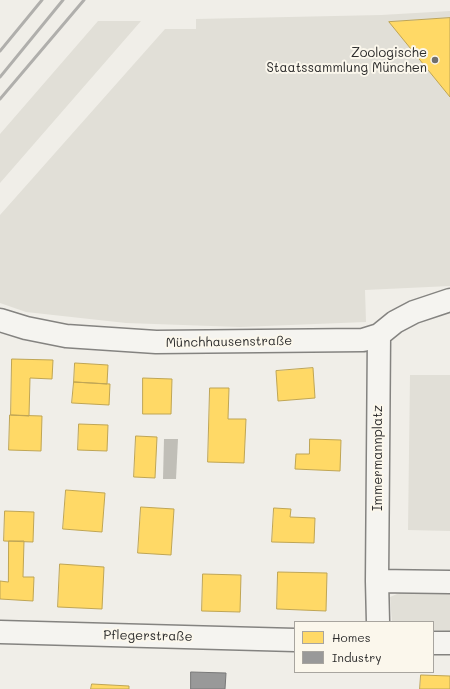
<!DOCTYPE html>
<meta charset="utf-8">
<style>
body{margin:0}
#map{position:relative;width:450px;height:689px;overflow:hidden;background:#f0eee8;font-family:Mali,sans-serif}
canvas{display:block}
.legend{position:absolute;left:294px;top:621px;width:140px;height:52px;box-sizing:border-box;background:#fbf7ec;border:1px solid #a8a59f;margin:0;padding:5px 7px;list-style:none;font-size:12px;color:#2b2b2b}
.legend li{display:flex;align-items:center;gap:8px;height:20px}
.legend b{width:20px;border:1px solid #a8a59f}
</style>
<div id="map">
<canvas width="450" height="689"></canvas>
<ul class="legend">
<li><b style="height:11px;background:#ffd966"></b>Homes</li>
<li><b style="height:11px;background:#999"></b>Industry</li>
</ul>
</div>
<script>
const ctx = document.querySelector('canvas').getContext('2d');
ctx.lineJoin = 'round';
function fillPath(path, color) {
  ctx.fillStyle = color;
  ctx.fill(path, 'evenodd');
}
function stroke(path, color, width, dash) {
  ctx.strokeStyle = color;
  ctx.lineWidth = width;
  ctx.lineCap = dash ? 'butt' : 'round';
  ctx.setLineDash(dash || []);
  ctx.stroke(path);
}
function label(font, color, halo, rows, align = 'center') {
  ctx.font = font + ' Mali,sans-serif';
  ctx.lineWidth = 4;
  ctx.setLineDash([]);
  ctx.textBaseline = 'middle';
  ctx.strokeStyle = halo;
  ctx.fillStyle = color;
  for (const [text, x, y, turn = 0] of rows) {
    ctx.save();
    ctx.translate(x, y);
    ctx.rotate((+turn || 0) * Math.PI / 180);
    ctx.textAlign = isNaN(turn) ? turn : align;
    if (halo) ctx.strokeText(text, 0, 0);
    ctx.fillText(text, 0, 0);
    ctx.restore();
  }
}
const green = new Path2D(`
 M450 11V286L365 290 366 322 240 327 126 323 26 312 0 303V215L165 29H196V19L381 15Z
 M98 21H141L0 183V134Z
 M410 375H450V531L408 530Z
 M402 592H450V631L433 630V622H392L390 597Z`);
const water = new Path2D(`
 M164 439H178L176 479H163Z`);
const homes = new Path2D(`
 M450 18V97L389 22Z
 M12 359 53 360 52 379 30 378 29 416 11 415Z
 M75 363 108 365 107 384 74 382Z
 M313 368 315 398 278 401 276 371Z
 M143 378 172 379 171 414H143Z
 M74 382 110 384 109 405 72 403Z
 M210 388H229L228 419H246L244 463 208 462Z
 M10 415 42 416 41 451 9 450Z
 M79 424 108 425 107 451 78 450Z
 M136 436 157 437 155 478 134 477Z
 M310 439 341 440 340 471 295 469 296 454H309Z
 M66 490 105 493 102 532 63 529Z
 M141 507 174 509 171 555 138 553Z
 M274 508 291 509 290 517 315 518 314 543 272 542Z
 M5 511 34 512 33 542 4 541Z
 M9 541H24L23 577H34L33 601 0 599V581L8 582Z
 M60 564 104 567 102 609 58 607Z
 M278 572 327 573 326 611 277 609Z
 M203 574 241 575 240 612 202 611Z
 M421 675 450 676V689H420Z
 M92 684 129 686V689H91Z`);
const industry = new Path2D(`
 M191 672 226 673 225 689H191Z`);
const minor = new Path2D(`
 M0 320 26 328 66 336 156 342 363 340 379 335 395 322 414 312 450 300
 M377 581 450 582
 M378 622 377 581 379 335
 M0 632 295 640
 M433 643H450`);
const rail = new Path2D(`
 M0 51 42 0
 M0 77 63 0
 M0 99 84 0`);
const markers = [
 [435,60,4,"#706f6d"]
];
const poiNames = [
 ["Zoologische",427,53],
 ["Staatssammlung München",427,68]
];
const streetNames = [
 ["Münchhausenstraße",229,342,-1],
 ["Immermannplatz",378,458,-90],
 ["Pflegerstraße",148,636,1]
];
fillPath(green, '#e1dfd7');
fillPath(water, '#c0beb7');
fillPath(homes, '#ffd966');
stroke(homes, '#bfa554', 1);
fillPath(industry, '#999');
stroke(industry, '#787878', 1);
stroke(minor, '#848380', 25);
stroke(minor, '#f5f4f0', 22);
stroke(rail, '#b0afac', 3);
for (const [x, y, r, color] of markers) {
  const dot = new Path2D();
  dot.arc(x, y, r, 0, 2 * Math.PI);
  ctx.fillStyle = color;
  ctx.fill(dot);
  stroke(dot, '#fbf7ec', 1.5);
}
label('13px', '#2b2b2b', '#fbf7ec', poiNames, 'right');
label('13px', '#2b2b2b', '#fbf7ec', streetNames);
</script>
